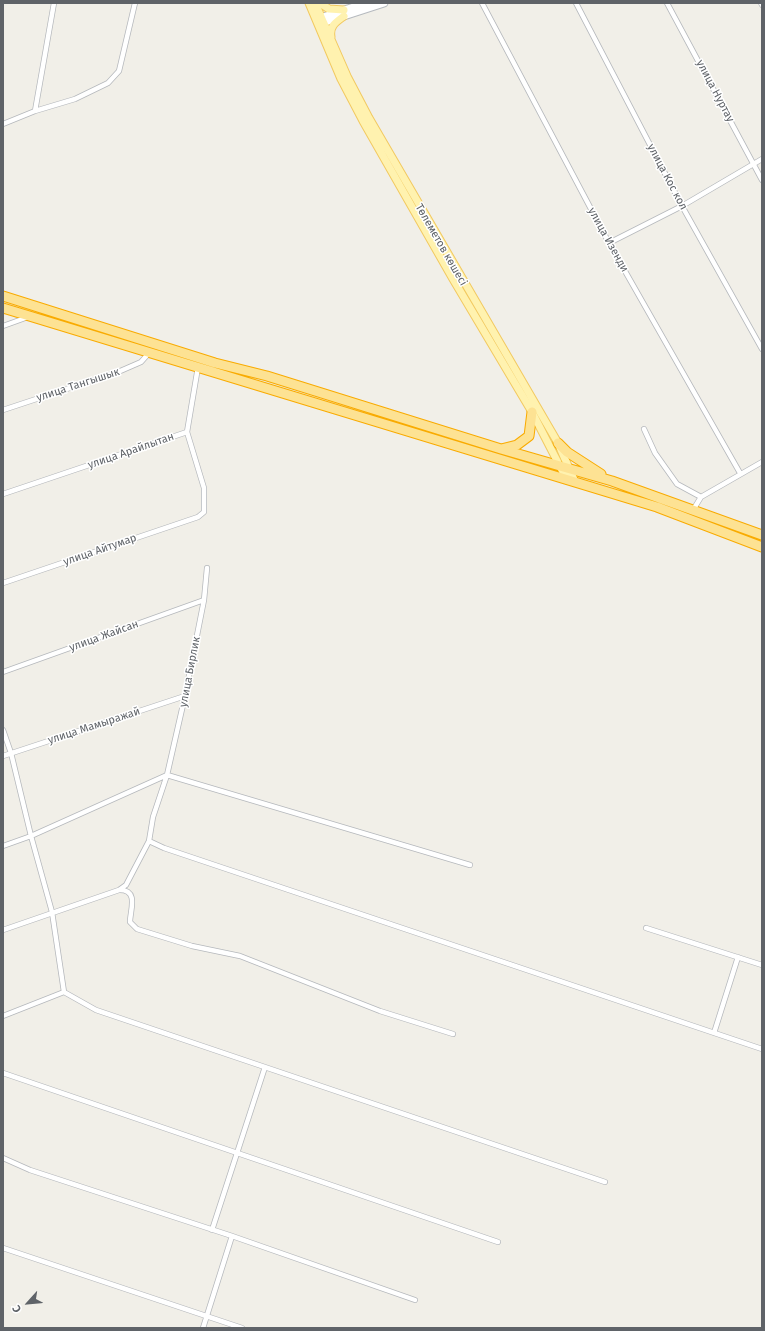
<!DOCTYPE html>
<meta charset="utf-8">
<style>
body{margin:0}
#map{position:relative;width:765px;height:1331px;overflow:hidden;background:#f1efe8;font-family:"Fira Sans",sans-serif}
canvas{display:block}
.frame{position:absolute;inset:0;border:4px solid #5f6368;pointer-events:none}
.north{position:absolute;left:8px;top:1283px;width:40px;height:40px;-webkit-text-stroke:3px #fff;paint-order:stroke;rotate:243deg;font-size:11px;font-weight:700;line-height:16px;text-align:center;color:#5f6368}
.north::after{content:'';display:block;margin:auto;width:14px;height:18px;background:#5f6368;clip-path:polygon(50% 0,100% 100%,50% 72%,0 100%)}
</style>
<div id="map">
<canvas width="765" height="1331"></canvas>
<div class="frame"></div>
<div class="north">С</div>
</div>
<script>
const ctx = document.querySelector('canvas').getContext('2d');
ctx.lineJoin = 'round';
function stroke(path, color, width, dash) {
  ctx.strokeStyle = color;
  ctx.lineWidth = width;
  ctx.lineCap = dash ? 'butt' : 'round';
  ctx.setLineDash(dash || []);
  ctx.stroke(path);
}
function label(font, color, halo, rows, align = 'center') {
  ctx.font = font + ' "Fira Sans",sans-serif';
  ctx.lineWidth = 3;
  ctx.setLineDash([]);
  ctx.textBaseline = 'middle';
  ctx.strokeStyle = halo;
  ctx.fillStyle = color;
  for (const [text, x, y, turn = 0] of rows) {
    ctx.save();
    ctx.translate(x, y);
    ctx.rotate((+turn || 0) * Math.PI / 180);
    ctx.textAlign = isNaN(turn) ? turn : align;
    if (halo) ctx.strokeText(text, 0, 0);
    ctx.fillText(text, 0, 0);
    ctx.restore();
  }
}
const street = new Path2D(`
 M482 3 609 243 740 473
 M576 3 682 206 762 349
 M667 3 762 180
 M761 3 762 5
 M35 111 75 99 108 83 119 71 135 3
 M3 124 35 111 54 3
 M609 243 682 206 762 159
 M3 326 28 317
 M3 410 118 372 141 362 149 353
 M644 429 655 453 677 484 701 497
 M3 494 187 432 198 367
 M693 510 701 497 762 462
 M3 583 198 517 204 512V488L187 432
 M3 672 204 600
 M3 730 11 753 31 836 52 912 64 992
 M3 756 185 696
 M149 841 153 817 167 775 185 696 204 600 207 568
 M3 846 31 836 167 775 470 865
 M120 890C139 890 130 911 130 922L137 929 192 946 240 956 380 1011 453 1034
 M646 928 762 965
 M3 930 119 890 126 885 149 841 164 848 762 1049
 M64 992 96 1010 605 1182
 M3 1016 64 992
 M714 1033 738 957
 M3 1073 498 1242
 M3 1158 30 1170 232 1236 415 1300
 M212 1230 265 1067
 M3 1248 242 1328
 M203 1328 232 1236`);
const secondary = new Path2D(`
 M317 19 366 3
 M319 24 384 3`);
const primary = new Path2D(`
 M309 3 341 79 363 121 453 279 532 412 567 480
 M315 3 347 76 369 118 558 443 575 482
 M320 3 329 9 344 10
 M331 37C329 26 336 22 344 16`);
const highway = new Path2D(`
 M3 296 215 363 267 376 501 449 612 481 762 535
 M3 308 657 507 762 547
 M558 443 567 452 601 474
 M501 449 517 445 529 436 532 412`);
const streetNames = [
 ["улица Нуртау",715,91,62],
 ["улица Кос кол",667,177,62],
 ["улица Изенди",608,240,61],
 ["Төлеметов көшесі",441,245,60],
 ["улица Тангышык",78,385,-18],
 ["улица Арайлытан",131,451,-19],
 ["улица Айтумар",100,550,-19],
 ["улица Жайсан",104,636,-20],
 ["улица Бирлик",190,672,-79],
 ["улица Мамыражай",94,726,-18]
];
stroke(street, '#b5b8bc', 6);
stroke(secondary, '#b6babf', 9);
stroke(primary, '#f2c960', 9);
stroke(highway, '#f9ab00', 11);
stroke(street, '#fff', 4.5);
stroke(secondary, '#fff', 7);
stroke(primary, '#fff2af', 7);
stroke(highway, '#fde293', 9);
label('11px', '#5f6368', '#fff', streetNames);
</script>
